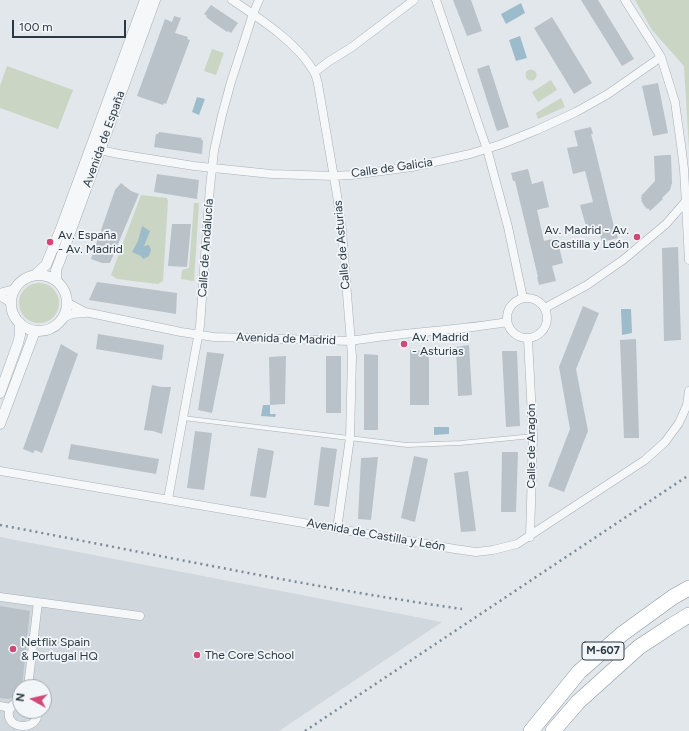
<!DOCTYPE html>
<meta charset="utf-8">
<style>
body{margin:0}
#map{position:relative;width:689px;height:731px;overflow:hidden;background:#e2e7eb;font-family:Figtree,sans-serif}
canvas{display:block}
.north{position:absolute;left:12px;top:679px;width:40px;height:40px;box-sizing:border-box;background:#f2f6f8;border:1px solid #a2aab0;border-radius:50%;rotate:278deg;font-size:11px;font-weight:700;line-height:16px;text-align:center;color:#2a3843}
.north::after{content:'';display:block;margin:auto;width:14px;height:18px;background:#d14776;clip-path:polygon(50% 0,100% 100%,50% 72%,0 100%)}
.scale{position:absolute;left:12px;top:20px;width:114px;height:18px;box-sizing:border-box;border:2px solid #2a3843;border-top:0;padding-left:5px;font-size:12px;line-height:14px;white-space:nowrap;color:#2a3843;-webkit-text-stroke:3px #f2f6f8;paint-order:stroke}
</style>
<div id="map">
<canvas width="689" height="731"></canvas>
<div class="north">N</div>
<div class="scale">100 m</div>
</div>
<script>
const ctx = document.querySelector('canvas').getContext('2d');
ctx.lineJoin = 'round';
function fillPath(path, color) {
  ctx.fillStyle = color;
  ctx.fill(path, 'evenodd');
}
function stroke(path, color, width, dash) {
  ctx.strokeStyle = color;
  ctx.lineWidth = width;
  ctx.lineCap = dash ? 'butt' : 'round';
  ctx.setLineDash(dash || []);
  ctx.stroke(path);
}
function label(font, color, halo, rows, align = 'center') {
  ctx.font = font + ' Figtree,sans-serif';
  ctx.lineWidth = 3.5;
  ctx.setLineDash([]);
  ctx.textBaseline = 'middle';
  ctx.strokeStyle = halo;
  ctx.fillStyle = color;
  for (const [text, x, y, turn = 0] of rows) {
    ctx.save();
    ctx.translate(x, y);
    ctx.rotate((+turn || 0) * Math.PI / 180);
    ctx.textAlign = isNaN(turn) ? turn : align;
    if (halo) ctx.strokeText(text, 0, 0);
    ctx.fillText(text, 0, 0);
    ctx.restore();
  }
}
const built = new Path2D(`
 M0 537 442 622 279 731H0ZM20 687H44V711H20Z`);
const green = new Path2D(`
 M635 0H689V149L684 66 652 30Z
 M212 49 224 53 216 75 204 71Z
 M7 66 73 90 58 129 0 108V86Z
 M525.5 75a5.5 5.5 0 1 1 11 0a5.5 5.5 0 1 1-11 0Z
 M551 80 557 90 538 102 532 92Z
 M561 98 565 107 538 119 536 113Z
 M141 195 167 198 168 201 163 281 158 284 117 279 111 275Z
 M194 203H199L194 281 181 279 182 270 189 268Z
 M19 303a20 20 0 1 1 40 0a20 20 0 1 1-40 0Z`);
const water = new Path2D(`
 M521 3 525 13 506 24 501 14Z
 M520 36 527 58 516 61 509 40Z
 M197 97 205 99 199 115 192 112Z
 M142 226 150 231 144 246 149 245 151 250 149 256 143 259 141 256 132 252 138 241Z
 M621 309H631L632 333 622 335Z
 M263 405H270V414H276L275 417 261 416Z
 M434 427H449V434L434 435Z`);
const building = new Path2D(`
 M453 0H471L482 31 467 36Z
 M581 0H598L634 59 622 66Z
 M211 5 238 23 231 33 228 31 227 32 214 23 206 17 207 16 204 14Z
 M174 16 181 18 175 33 188 37 187 39 190 40 166 104 164 103 163 105 137 96 165 19 172 22Z
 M552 17 592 83 574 94 534 28Z
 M489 65 509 127 497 131 477 69Z
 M658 83 668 133 653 136 642 86Z
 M591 127 593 134H591L594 145 615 231H616L618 238 602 242 598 227 587 230 580 205 593 202 585 171 573 174 567 148 578 146 574 131Z
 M159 132 202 138 201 140H203L202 154 154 147 156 134H158Z
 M667 155H671L672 183 670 190 662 198 663 199 650 211 648 208 647 209 643 204V203L641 201 642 200 641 198 642 197 641 196 655 181 654 156Z
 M528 169 532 184 543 181 549 207 537 210 544 241 557 238 563 263 552 266 556 281 539 285 537 277H538L515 181H513L511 173Z
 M157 174 199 180 197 199 154 192Z
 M121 183 131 191 139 194 110 263H102L91 259 115 190Z
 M172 224H191L187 267 168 266Z
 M678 247 681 340 664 341 662 248Z
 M97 282 177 293 176 314 89 300Z
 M583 306 599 313 576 369 588 431 564 492 548 486 570 429 559 367Z
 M98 334 164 345 162 360 96 349Z
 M636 339 639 438H624L620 340Z
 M61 344 78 354 42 453 35 450 33 453 23 449Z
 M469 345 472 395 458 396 456 347Z
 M410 350 429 351V405H410Z
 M502 351H517L520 426 506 427Z
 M207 352 224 354 212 413 198 410Z
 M364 354 378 355V430H364Z
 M286 356 285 404 270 405 269 357Z
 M326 356H341V413H326Z
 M152 385 162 387H171L162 434 153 431 144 430Z
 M195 431 212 433 204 490 187 488Z
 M71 444 159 459 156 474 68 459Z
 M321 447 337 449 329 507 314 505Z
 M258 448 274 451 266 498 250 496Z
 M502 452H518L516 512H501Z
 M414 456 428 459 415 522 401 518Z
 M378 457 371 520 358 519 361 458Z
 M468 471 476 531 461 532 454 473Z
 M0 606 30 611 22 687H20V696L8 699 0 698Z`);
const service = new Path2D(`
 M183 418 407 445 460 443 533 436`);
const minor = new Path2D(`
 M232 0C259 18 298 43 314 72 316 75 317 80 318 84L337 195 342 231 352 356 350 438 337 529
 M436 0 481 132 487 149 508 227 523 298
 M625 0 661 57 675 102 681 145 684 169 689 260
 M315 72 328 62 352 47 414 0
 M100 150 119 154 194 166 271 174 334 176 351 175 412 167 470 154 502 144 537 130 576 112 608 94 661 57
 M0 293 14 289
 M0 296 11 303
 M507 318a20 20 0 1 1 40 0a20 20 0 1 1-40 0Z
 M68 303 85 312 181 332 214 337 351 341C403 332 456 331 507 322
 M545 308 587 285 623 260 666 224 686 201
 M63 318 72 314 85 313
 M528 339 533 436 530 537
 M0 471 455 549 476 552 493 550 517 544 645 460 665 442 679 423 687 405 689 391
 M168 499 200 326 210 187 214 151 222 115 231 82 253 14 259 0
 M0 597 140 616
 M28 687 38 602
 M20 701C15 702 11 706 9 711 5 731 41 731 37 711
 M0 706 11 708`);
const tertiary = new Path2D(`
 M36 274 46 265 60 231 145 0
 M11 303a28 28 0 1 1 56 0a28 28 0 1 1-56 0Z
 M56 280V270L60 260 155 0
 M0 393 18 343 20 335V323
 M0 424 35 331`);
const motorway = new Path2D(`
 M531 731 579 672 622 634 673 597 689 588
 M553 731 578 702 639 647 671 626 689 615`);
const rail = new Path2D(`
 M0 525C154 554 307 587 462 609
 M305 731 689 475`);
const markers = [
 [637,237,4,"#d14776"],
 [50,242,4,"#d14776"],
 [404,344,4,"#d14776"],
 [13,649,4,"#d14776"],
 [197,655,4,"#d14776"]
];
const shields = [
 [603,651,42]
];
const shieldNames = [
 ["M-607",603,651]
];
const streetNames = [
 ["Avenida de España",104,139,-70],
 ["Calle de Galicia",392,168,-8],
 ["Calle de Asturias",342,245,-95],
 ["Calle de Andalucía",206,248,-86],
 ["Avenida de Madrid",286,339,2],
 ["Calle de Aragón",531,446,-90],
 ["Avenida de Castilla y León",376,535,10]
];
const poiNames = [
 ["Av. Madrid - Av.",629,230,"right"],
 ["Castilla y León",629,244,"right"],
 ["Av. España",58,235],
 ["- Av. Madrid",58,249],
 ["Av. Madrid",412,337],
 ["- Asturias",412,351],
 ["Netflix Spain",21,642],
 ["& Portugal HQ",21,656],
 ["The Core School",205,655]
];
fillPath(built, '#d0d7dd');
fillPath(green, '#cbd5c3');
fillPath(water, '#9dbccb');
fillPath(building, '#b9c2c8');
stroke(service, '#a7afb5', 5);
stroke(minor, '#a7afb5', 9);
stroke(tertiary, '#a7afb5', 11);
stroke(motorway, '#8998a2', 16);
stroke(service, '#f5f7f9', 4);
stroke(minor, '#f5f7f9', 8);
stroke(tertiary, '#f5f7f9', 10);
stroke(motorway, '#fff', 15);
stroke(rail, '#7b8a95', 2.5, [2, 4]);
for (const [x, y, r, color] of markers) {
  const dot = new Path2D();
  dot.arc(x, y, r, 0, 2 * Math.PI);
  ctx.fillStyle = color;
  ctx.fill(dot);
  stroke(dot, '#f2f6f8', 1.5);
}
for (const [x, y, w] of shields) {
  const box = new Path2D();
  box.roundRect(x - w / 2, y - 9, w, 18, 3);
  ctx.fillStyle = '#f2f6f8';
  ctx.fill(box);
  stroke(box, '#2a3843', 1);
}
label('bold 11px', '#2a3843', null, shieldNames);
label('12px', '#2a3843', '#f2f6f8', streetNames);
label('12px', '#2a3843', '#f2f6f8', poiNames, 'left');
</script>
